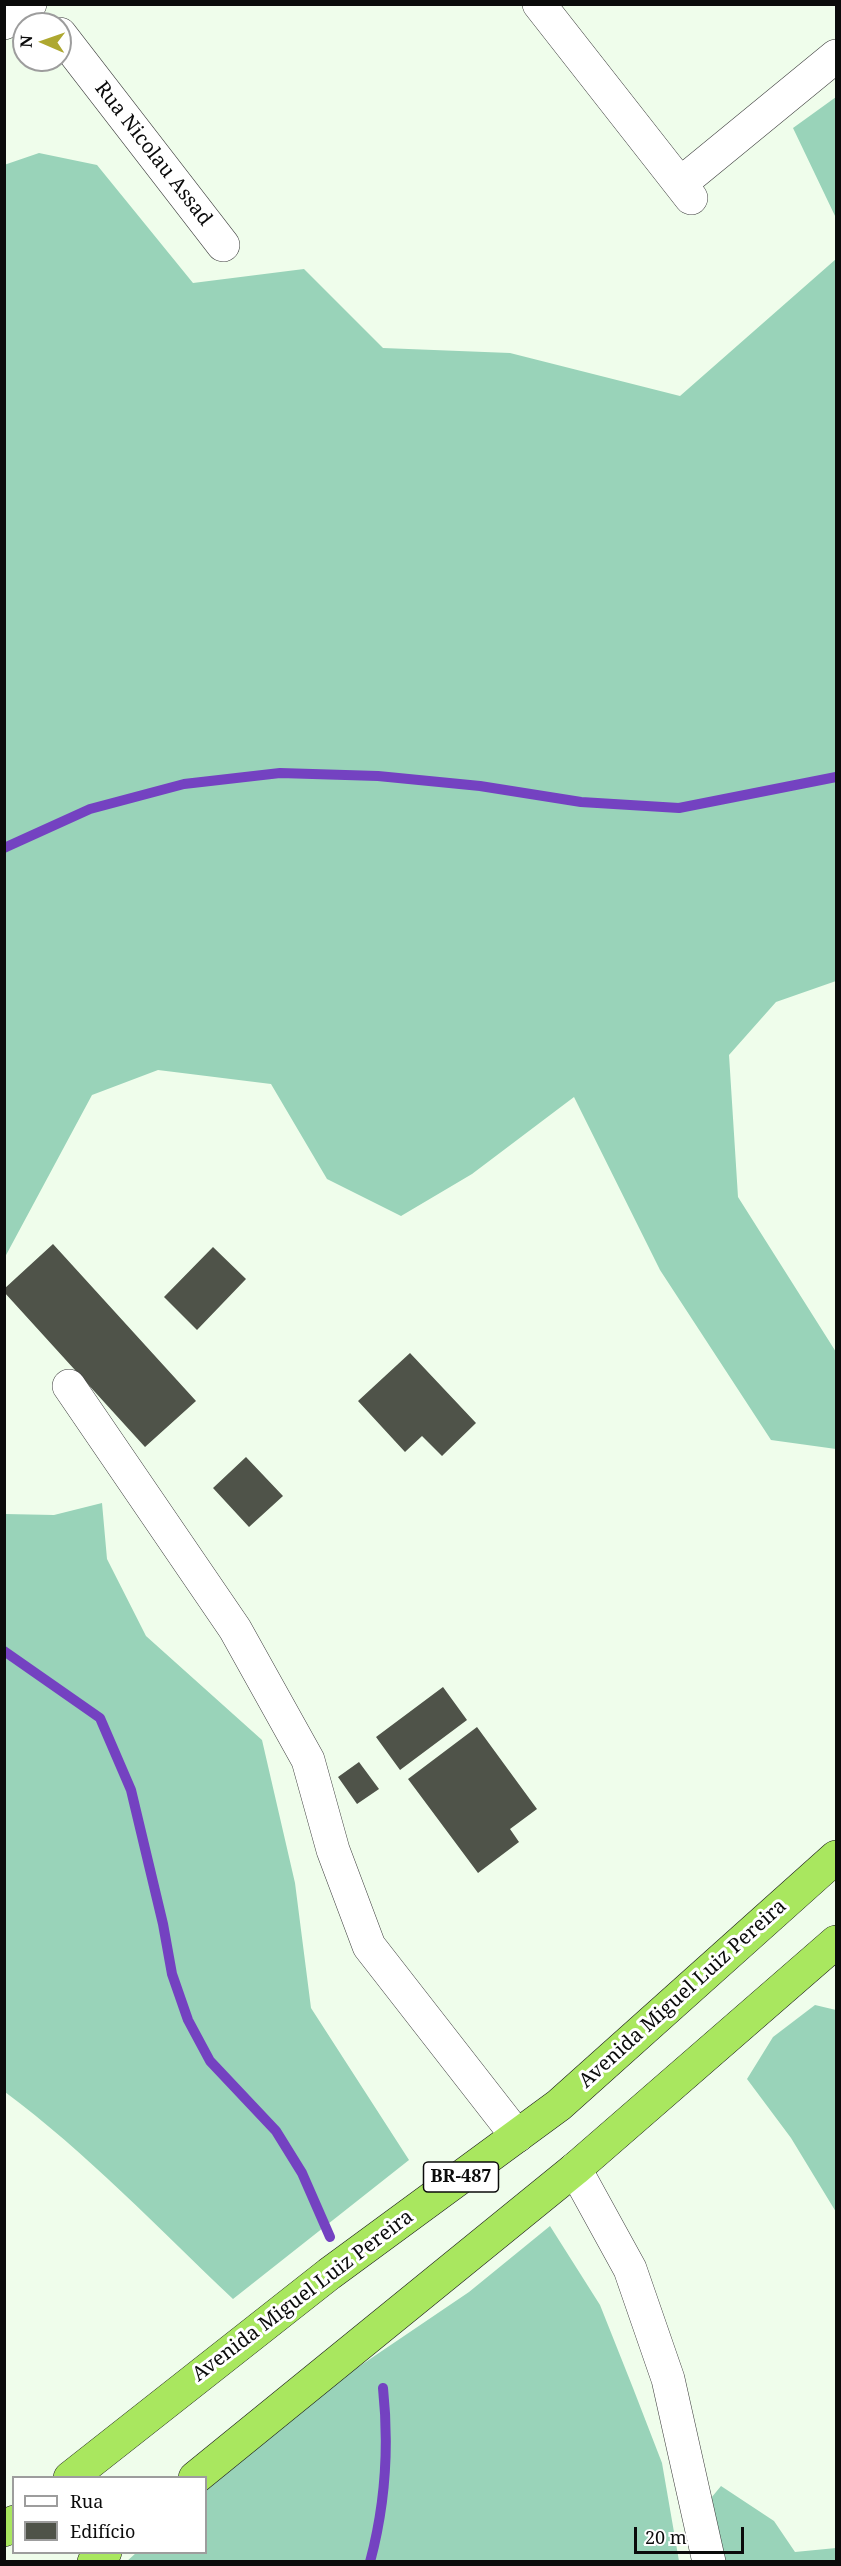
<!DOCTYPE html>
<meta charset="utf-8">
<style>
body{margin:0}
#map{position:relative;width:841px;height:2566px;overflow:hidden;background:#effdeb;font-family:"Noto Serif",serif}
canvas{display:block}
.frame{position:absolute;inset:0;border:6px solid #0b0b0b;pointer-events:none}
.legend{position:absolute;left:12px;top:2476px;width:195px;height:78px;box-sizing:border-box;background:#fff;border:2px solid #9d9d9d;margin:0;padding:8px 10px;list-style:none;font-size:18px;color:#0b0b0b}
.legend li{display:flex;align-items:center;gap:12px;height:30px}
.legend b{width:30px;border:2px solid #9d9d9d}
.north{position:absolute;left:12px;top:12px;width:60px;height:60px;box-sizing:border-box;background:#fff;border:2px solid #9d9d9d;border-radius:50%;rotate:272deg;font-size:16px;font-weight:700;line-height:24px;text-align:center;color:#0b0b0b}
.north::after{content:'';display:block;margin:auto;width:21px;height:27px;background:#aea830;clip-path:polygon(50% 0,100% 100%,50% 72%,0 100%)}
.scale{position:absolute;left:634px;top:2527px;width:110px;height:27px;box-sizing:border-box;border:3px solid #0b0b0b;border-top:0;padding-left:8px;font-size:18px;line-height:21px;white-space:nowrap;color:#0b0b0b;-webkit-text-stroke:4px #fff;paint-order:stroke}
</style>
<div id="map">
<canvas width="841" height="2566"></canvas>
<div class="frame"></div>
<ul class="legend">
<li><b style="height:8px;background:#fff"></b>Rua</li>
<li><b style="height:16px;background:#4f5349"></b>Edifício</li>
</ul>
<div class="north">N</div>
<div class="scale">20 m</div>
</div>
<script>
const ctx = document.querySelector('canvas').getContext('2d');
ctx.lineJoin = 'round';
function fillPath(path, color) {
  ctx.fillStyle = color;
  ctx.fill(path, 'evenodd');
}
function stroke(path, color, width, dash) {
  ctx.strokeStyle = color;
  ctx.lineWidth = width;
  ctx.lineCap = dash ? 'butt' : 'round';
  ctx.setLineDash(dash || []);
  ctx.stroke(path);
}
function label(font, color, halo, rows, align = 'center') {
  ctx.font = font + ' "Noto Serif",serif';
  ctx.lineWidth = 6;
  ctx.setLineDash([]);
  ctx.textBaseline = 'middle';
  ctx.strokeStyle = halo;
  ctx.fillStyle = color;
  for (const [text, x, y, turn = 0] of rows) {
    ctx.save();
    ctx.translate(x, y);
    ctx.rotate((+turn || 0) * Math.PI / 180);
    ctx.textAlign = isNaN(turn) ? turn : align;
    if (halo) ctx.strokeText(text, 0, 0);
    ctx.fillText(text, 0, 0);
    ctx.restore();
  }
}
const forest = new Path2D(`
 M836 97V218L793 128Z
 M39 153 97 165 193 283 304 269 383 348 510 353 680 396 836 259V981L776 1002 729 1055 738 1197 836 1352V1449L771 1440 660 1270 574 1097 472 1174 401 1216 327 1179 271 1084 158 1070 92 1095 5 1257 4 165Z
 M102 1503 107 1559 146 1636 262 1740 295 1883 311 2008 409 2160 233 2299C159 2229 86 2152 5 2092V1514L54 1515Z
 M815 2005 836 2010V2212L791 2138 747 2079 773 2037Z
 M550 2226 600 2305 633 2388 662 2463 679 2561 126 2562 136 2553 206 2552V2490L342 2378 469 2292Z
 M721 2486 774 2521 795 2552 836 2548V2561H719L702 2509Z`);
const stream = new Path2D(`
 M4 848 90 809 184 784 280 773 378 776 480 786 581 802 679 808 836 777
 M4 1651 100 1718 131 1790 163 1924 172 1974 188 2020 210 2061 276 2131 302 2173 330 2237
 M370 2562C385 2506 389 2445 383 2388`);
const building = new Path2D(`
 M53 1244 196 1401 145 1447 4 1292V1289Z
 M213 1247 246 1279 197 1330 164 1297Z
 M410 1353 476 1423 442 1456 422 1436 405 1452 358 1401Z
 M246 1457 283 1496 249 1527 213 1488Z
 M443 1687 467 1720 400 1770 376 1737Z
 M477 1727 537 1809 510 1829 519 1842 478 1873 408 1779Z
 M359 1762 379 1789 357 1804 338 1777Z`);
const minor = new Path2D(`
 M539 4 691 198
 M4 23 30 4
 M60 34 223 245
 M680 184 836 56
 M69 1386 235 1629 308 1760 333 1850 369 1946 517 2136
 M575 2169 630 2269 668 2379 709 2562`);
const highway = new Path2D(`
 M70 2478 329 2274 559 2105 836 1857
 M195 2478 575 2169 836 1942
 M4 2530 14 2522
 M94 2562 105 2552`);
const shields = [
 [461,2177,75]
];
const shieldNames = [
 ["BR-487",461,2177]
];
const streetNames = [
 ["Rua Nicolau Assad",153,154,52],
 ["Avenida Miguel Luiz Pereira",683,1994,-42],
 ["Avenida Miguel Luiz Pereira",303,2296,-37]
];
fillPath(forest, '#99d3b9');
stroke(stream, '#7442c1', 10);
fillPath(building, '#4f5349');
stroke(minor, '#3e3e3e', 34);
stroke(highway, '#1c1c1c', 34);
stroke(minor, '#fff', 33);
stroke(highway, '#a9e75f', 33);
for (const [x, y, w] of shields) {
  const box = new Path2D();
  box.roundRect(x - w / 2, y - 15, w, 30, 4.5);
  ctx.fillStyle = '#fff';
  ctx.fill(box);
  stroke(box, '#0b0b0b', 1.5);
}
label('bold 18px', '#0b0b0b', null, shieldNames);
label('20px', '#0b0b0b', '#fff', streetNames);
</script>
